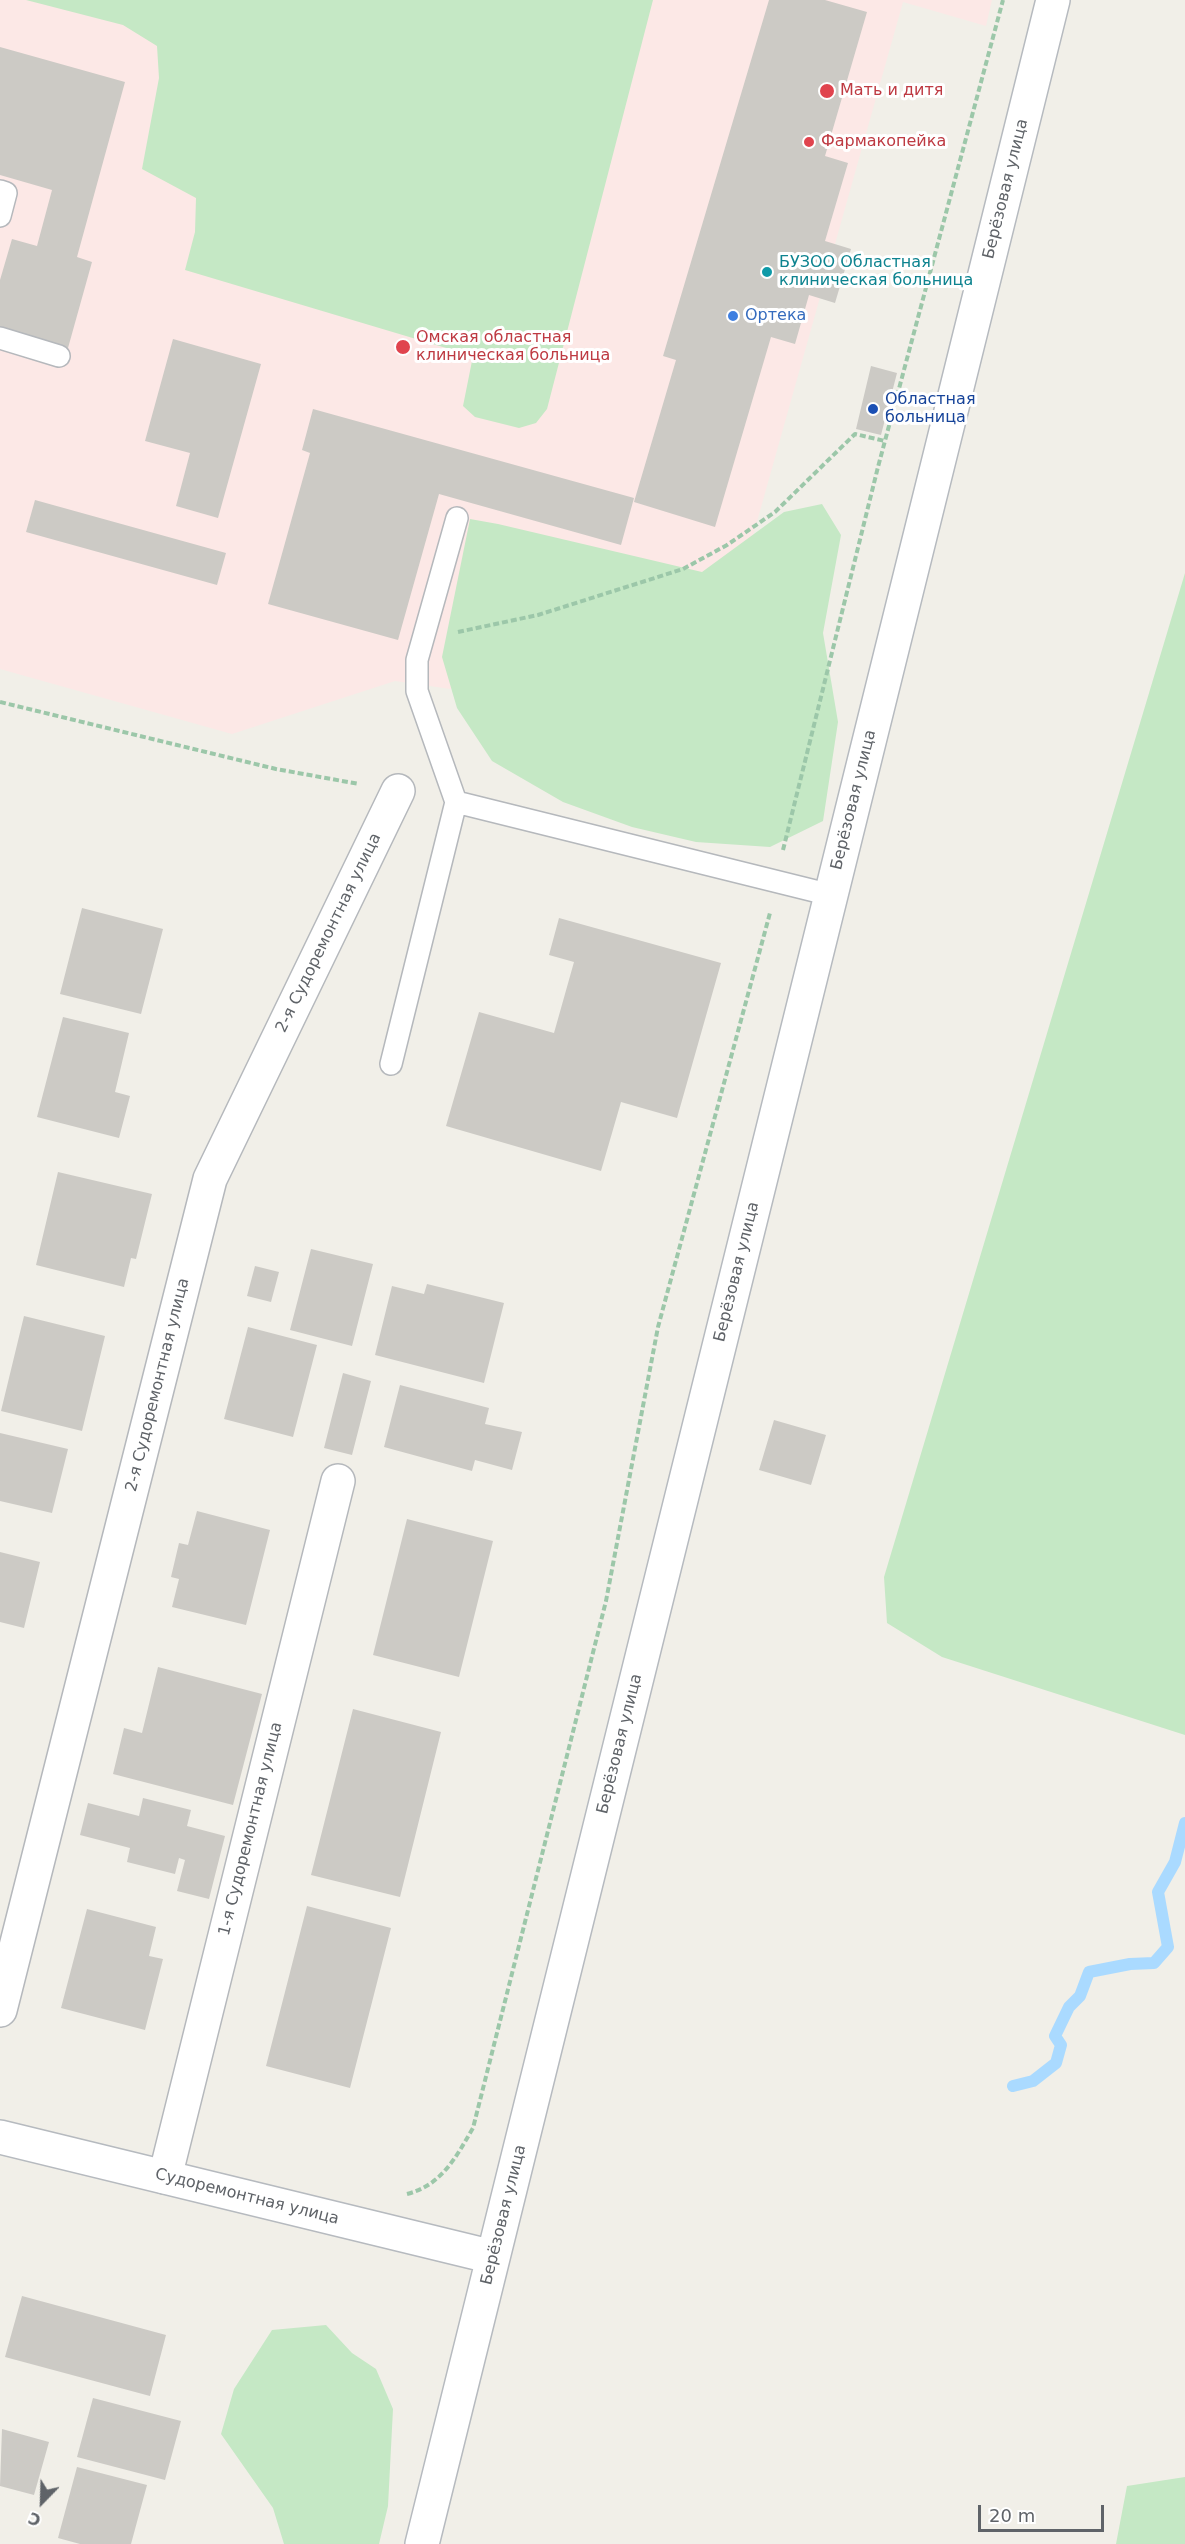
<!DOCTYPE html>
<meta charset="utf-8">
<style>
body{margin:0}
#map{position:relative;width:1185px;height:2544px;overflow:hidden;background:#f1efe8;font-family:"DejaVu Sans",sans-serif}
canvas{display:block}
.north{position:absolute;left:12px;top:2472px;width:60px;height:60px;-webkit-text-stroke:4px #fff;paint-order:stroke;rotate:203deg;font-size:16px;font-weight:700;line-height:24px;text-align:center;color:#5f6368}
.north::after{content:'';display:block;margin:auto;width:21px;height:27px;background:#5f6368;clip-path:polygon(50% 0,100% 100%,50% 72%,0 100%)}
.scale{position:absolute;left:978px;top:2505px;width:126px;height:27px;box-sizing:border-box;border:3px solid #5f6368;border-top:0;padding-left:8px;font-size:18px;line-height:21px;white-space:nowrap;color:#5f6368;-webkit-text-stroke:4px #fff;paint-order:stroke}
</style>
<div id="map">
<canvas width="1185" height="2544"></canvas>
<div class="north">С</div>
<div class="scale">20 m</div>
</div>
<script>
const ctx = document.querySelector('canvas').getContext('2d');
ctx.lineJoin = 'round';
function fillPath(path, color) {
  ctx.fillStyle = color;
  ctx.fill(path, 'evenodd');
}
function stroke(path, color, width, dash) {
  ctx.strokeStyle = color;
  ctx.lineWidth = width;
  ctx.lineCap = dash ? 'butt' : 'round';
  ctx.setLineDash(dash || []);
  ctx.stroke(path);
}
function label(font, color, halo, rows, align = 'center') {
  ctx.font = font + ' "DejaVu Sans",sans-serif';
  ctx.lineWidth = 6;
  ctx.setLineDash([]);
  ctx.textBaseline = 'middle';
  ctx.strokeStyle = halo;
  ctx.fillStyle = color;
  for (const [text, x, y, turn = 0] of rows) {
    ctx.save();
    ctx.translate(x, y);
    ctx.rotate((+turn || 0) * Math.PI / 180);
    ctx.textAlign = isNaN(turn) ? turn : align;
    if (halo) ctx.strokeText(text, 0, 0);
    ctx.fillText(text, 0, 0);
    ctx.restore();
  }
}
const medical = new Path2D(`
 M0 0H992L986 26 903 2 688 767 492 695 395 681 232 734 0 669Z`);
const green = new Path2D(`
 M26 0H653L547 409 536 423 519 428 475 417 463 406 473 356 185 270 195 232 196 198 142 169 159 78 157 46 123 25Z
 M822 504 841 535 823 633 838 722 823 821 770 847 696 842 632 827 563 802 492 761 457 708 442 657 470 519 498 524 702 572 784 512Z
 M1185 573V1735L942 1657 887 1623 884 1577Z
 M326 2325 352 2353 376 2369 393 2409 388 2506 379 2544H284L273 2508 221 2434 234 2389 272 2330Z
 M1185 2477V2544H1116L1127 2486Z`);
const stream = new Path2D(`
 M1013 2086 1033 2081 1056 2063 1061 2045 1055 2036 1069 2007 1080 1996 1089 1972 1130 1964 1154 1963 1168 1947 1158 1892 1175 1862 1185 1823`);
const building = new Path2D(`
 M769 0H825L867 12 825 156 848 163 825 241 851 249 835 303 809 295 795 344 771 337 715 527 634 502 676 360 663 356Z
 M0 47 125 82 77 257 92 262 68 348 0 329V280L12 239 37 246 52 190 0 175Z
 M173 339 261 364 218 518 176 506 190 453 145 441Z
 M871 366 897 373 881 435 856 429Z
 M313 409 634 498 621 545 439 494 398 640 268 604 310 453 302 450Z
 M35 500 226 553 217 585 26 532Z
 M82 908 163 929 141 1014 60 994Z
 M559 918 721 963 677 1118 621 1102 601 1171 446 1126 479 1012 554 1033 574 962 549 955Z
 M63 1017 129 1033 115 1092 130 1096 119 1138 37 1117Z
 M58 1172 152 1194 136 1259 131 1258 124 1287 36 1265Z
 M311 1249 373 1264 352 1346 290 1330Z
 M255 1266 279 1272 271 1302 247 1296Z
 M427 1284 504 1303 484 1383 375 1355 392 1286 424 1294Z
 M24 1316 105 1336 82 1431 1 1411Z
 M248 1327 317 1345 293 1437 224 1419Z
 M343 1373 371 1381 352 1455 324 1448Z
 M400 1385 489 1408 485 1424 522 1432 512 1470 475 1460 472 1471 384 1447Z
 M774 1420 826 1435 811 1485 759 1470Z
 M0 1433 68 1449 52 1513 0 1501Z
 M197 1511 270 1530 246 1625 172 1607 179 1579 171 1577 179 1543 188 1545Z
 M407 1519 493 1541 459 1677 373 1655Z
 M0 1552 40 1562 24 1628 0 1622Z
 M158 1667 262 1694 233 1805 113 1774 124 1728 142 1733Z
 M353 1709 441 1732 400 1897 311 1875Z
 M143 1798 191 1810 187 1826 225 1836 209 1899 177 1891 185 1860 179 1858 175 1874 127 1862 130 1848 80 1835 88 1803 139 1816Z
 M307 1906 391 1928 350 2088 266 2066Z
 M87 1909 156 1927 149 1956 163 1959 145 2030 61 2008Z
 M22 2296 166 2335 150 2396 5 2357Z
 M93 2398 181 2421 165 2480 77 2457Z
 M2 2429 49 2442 34 2495 0 2486Z
 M77 2467 147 2485 131 2544H80L58 2538Z`);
const path = new Path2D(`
 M458 632 538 615 683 569 727 545 775 512 855 434 885 441
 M0 702 276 769 359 784
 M783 850 878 467 1003 0
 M407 2194C442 2185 456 2157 473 2128L606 1601 658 1327 770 913`);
const lane = new Path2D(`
 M0 191 6 193 0 216
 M0 338 59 356
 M456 802 417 691V660L457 518
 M391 1064 456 802 831 895`);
const street = new Path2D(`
 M0 2010 210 1179 398 791
 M165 2177 338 1481`);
const secondary = new Path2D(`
 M0 2137 493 2257
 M422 2544 1053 0`);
const markers = [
 [827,91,8,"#e0444e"],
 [809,142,6,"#e0444e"],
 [767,272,6,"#0f9aa8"],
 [733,316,6,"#3f7fe0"],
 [403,347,8,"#e0444e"],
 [873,409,6,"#1a4fb4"]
];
const healthNames = [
 ["Мать и дитя",840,91],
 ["Фармакопейка",821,142],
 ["Омская областная",416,338],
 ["клиническая больница",416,356]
];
const streetNames = [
 ["Берёзовая улица",1006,189,-76],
 ["Берёзовая улица",854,800,-76],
 ["2-я Судоремонтная улица",329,933,-64],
 ["Берёзовая улица",737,1272,-76],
 ["2-я Судоремонтная улица",158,1385,-76],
 ["Берёзовая улица",620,1744,-76],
 ["1-я Судоремонтная улица",251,1829,-76],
 ["Судоремонтная улица",247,2197,14],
 ["Берёзовая улица",504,2215,-76]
];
const cultureNames = [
 ["БУЗОО Областная",779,263],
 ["клиническая больница",779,281]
];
const shopNames = [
 ["Ортека",745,316]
];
const transitNames = [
 ["Областная",885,400],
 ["больница",885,418]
];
fillPath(medical, '#fce8e6');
fillPath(green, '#c5e8c5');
stroke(stream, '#aadaff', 12);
fillPath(building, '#cccac5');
stroke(lane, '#b5b8bc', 24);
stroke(street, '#b5b8bc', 36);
stroke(secondary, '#b6babf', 36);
stroke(path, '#9cc7a9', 4, [6, 3]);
stroke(lane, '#fff', 21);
stroke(street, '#fff', 33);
stroke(secondary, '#fff', 33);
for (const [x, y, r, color] of markers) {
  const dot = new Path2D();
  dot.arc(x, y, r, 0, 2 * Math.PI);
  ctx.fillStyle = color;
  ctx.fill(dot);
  stroke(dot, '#fff', 2);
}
label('16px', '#be3a42', '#fff', healthNames, 'left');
label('16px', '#5f6368', '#fff', streetNames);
label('16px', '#0d838f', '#fff', cultureNames, 'left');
label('16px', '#366cbe', '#fff', shopNames, 'left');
label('16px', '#164399', '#fff', transitNames, 'left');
</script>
